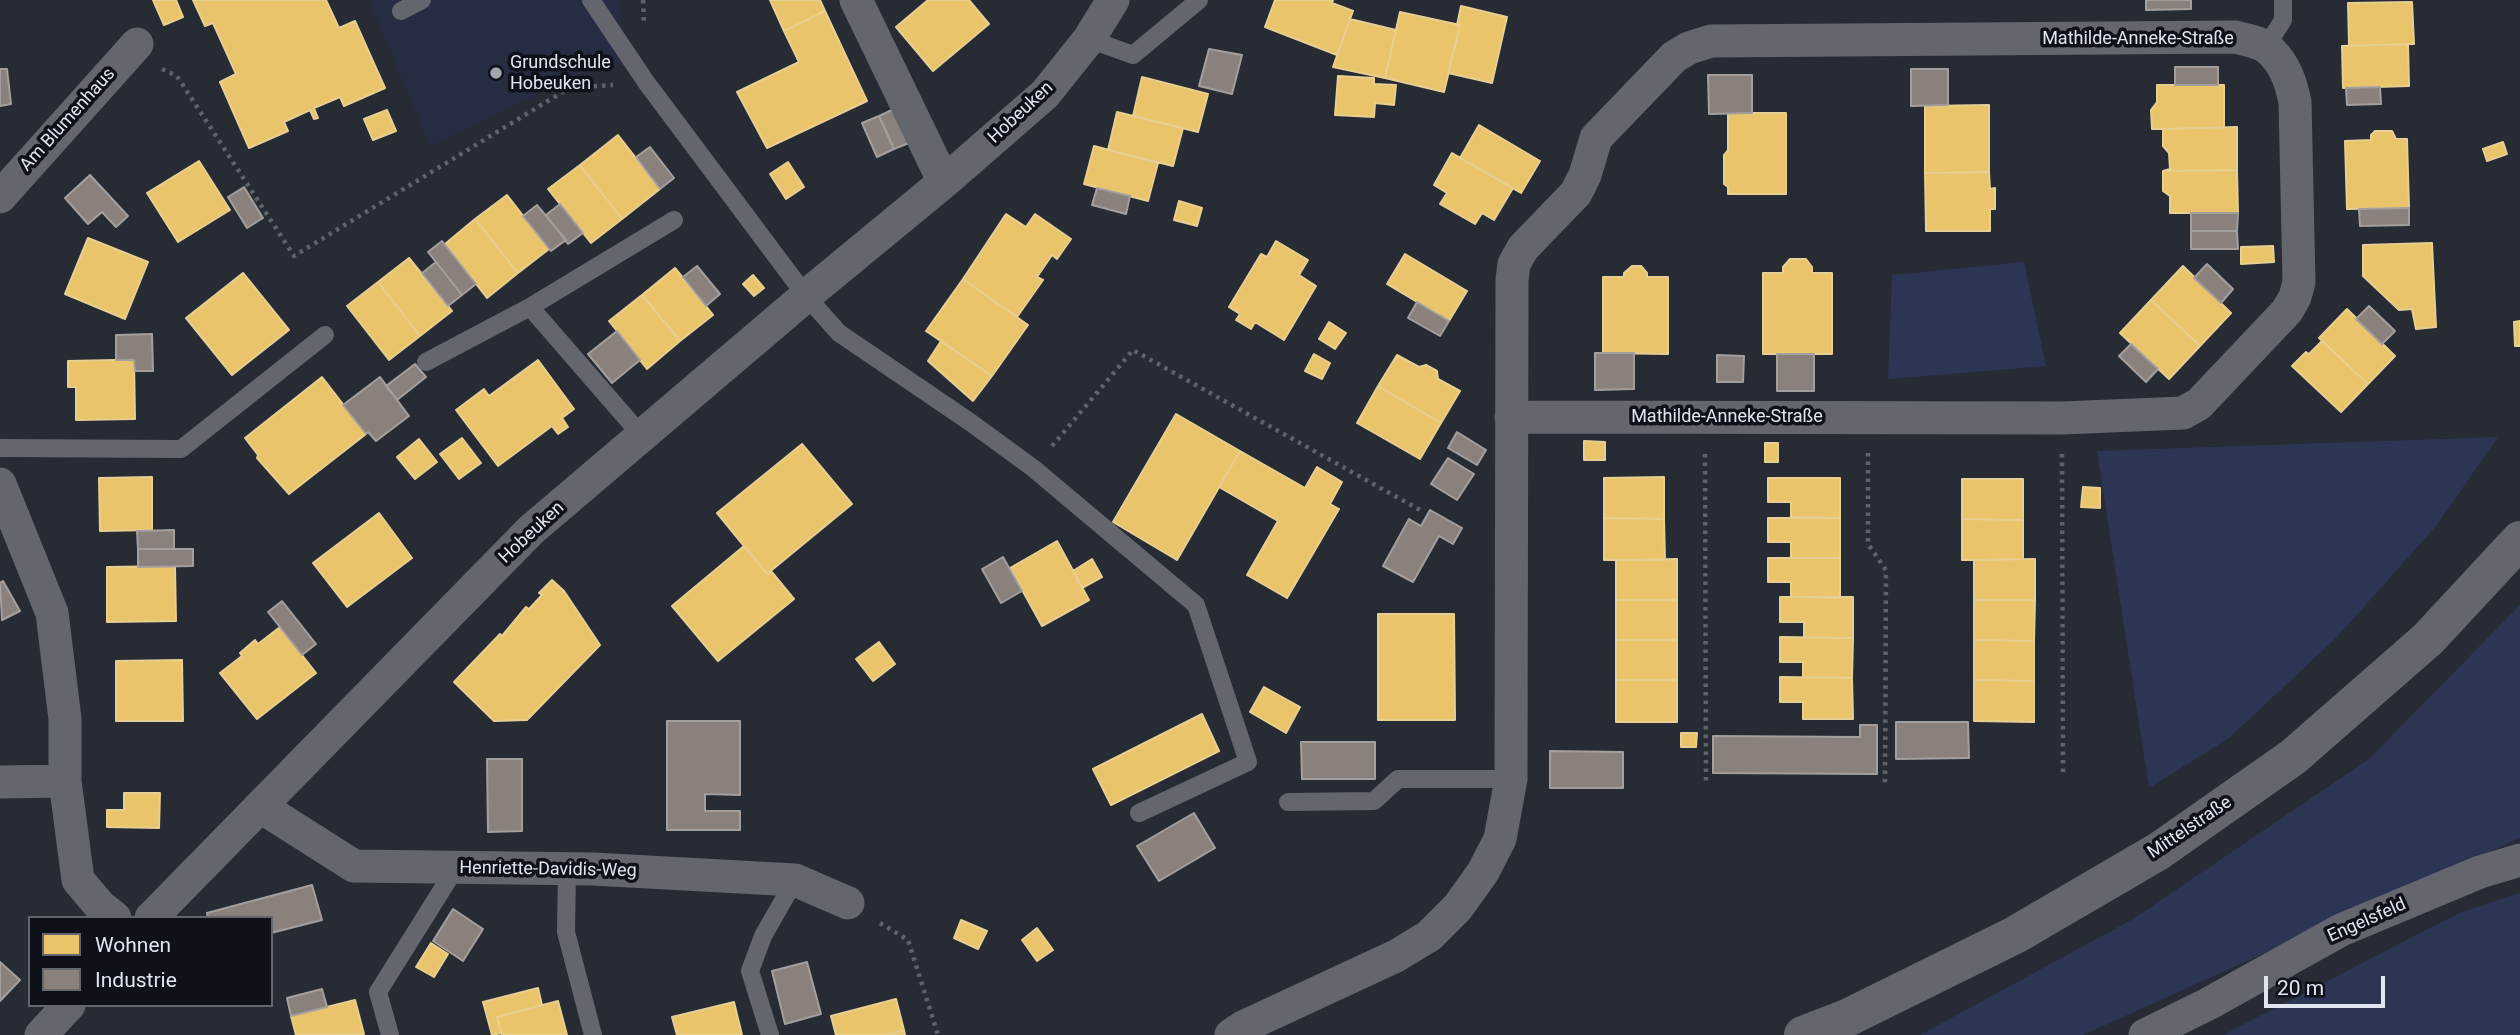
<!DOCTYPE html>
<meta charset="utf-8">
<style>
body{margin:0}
#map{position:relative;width:2520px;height:1035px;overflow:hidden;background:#272b34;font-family:Roboto,sans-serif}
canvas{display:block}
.legend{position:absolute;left:28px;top:916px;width:245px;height:91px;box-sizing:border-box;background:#0f1119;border:2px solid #63666f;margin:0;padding:9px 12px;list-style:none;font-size:21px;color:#e1e5f0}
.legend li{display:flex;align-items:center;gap:14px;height:35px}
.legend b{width:35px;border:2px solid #63666f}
.scale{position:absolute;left:2264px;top:976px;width:121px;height:32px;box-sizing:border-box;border:4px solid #e1e5f0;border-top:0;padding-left:9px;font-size:21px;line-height:24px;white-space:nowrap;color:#e1e5f0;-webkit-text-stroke:5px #0f1119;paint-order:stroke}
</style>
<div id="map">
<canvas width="2520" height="1035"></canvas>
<ul class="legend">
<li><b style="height:19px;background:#e9c46a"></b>Wohnen</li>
<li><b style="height:19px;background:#8a817c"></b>Industrie</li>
</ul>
<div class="scale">20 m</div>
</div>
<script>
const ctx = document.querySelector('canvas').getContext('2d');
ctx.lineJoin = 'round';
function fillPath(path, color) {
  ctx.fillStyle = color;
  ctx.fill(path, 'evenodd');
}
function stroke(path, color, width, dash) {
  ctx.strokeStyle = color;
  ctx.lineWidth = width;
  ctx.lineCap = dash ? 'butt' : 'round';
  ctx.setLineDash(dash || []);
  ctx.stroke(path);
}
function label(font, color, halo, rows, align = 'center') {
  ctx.font = font + ' Roboto,sans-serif';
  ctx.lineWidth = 7;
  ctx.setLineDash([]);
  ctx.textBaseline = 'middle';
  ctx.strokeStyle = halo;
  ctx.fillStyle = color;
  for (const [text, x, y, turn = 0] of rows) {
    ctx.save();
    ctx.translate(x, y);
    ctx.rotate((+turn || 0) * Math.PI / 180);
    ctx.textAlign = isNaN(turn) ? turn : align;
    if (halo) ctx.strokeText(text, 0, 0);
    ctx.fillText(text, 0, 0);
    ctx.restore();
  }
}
const built = new Path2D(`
 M369 0H621L623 63 562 83 430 146Z`);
const green = new Path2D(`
 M2024 262 2046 366 1888 379 1892 275Z
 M2498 437 2436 526 2337 637 2229 738 2149 788 2097 451Z
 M2520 605V838L2083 1035H1920L2133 919 2369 759Z
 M2520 893V1035H2223L2459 913Z`);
const homes = new Path2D(`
 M153 0H176L183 17 164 25Z
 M193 0H326L339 28 355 21 385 88 344 106 340 97 314 108 318 118 314 119 310 110 284 122 288 131 249 148 220 82 236 74 213 23 205 26Z
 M770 0H820L825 11 784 31Z
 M928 0H969L989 24 933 71 896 27Z
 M1275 0H1333L1332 3 1353 11 1337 55 1265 27Z
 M2412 2 2414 44 2349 46 2348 3Z
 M1461 6 1507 17 1492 83 1448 73 1460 25H1457Z
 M825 11 867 101 767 148 737 92 799 62 784 31Z
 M1400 12 1460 25 1444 92 1385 78Z
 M1350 19 1396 30 1385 78 1333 67Z
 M2408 44 2409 86 2343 88 2342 46Z
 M1338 76 1374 78V84L1396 85 1394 105 1375 103 1374 117 1335 115Z
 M1142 77 1208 94 1198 132 1133 116Z
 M2157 85H2224V128L2152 129 2151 110 2157 102Z
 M1989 105V172L1925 173V106Z
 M387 110 396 131 373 140 364 119Z
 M1117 112 1183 128 1173 166 1108 150Z
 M1728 113H1786V194H1728V187L1724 184V155L1728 150Z
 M1479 125 1540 161 1521 193 1460 158Z
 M2237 127V170L2163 171 2170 169 2169 153 2163 146V129Z
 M2375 131H2392L2396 139H2407L2409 208 2347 209 2345 141 2371 140V135Z
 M618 135 660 189 622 219 580 165Z
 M2503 142 2507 154 2487 161 2483 149Z
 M1094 146 1158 163 1148 201 1084 184Z
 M1452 153 1513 188 1494 220 1482 213 1475 224 1440 204 1447 193 1434 185Z
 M199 161 230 210 178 242 147 193Z
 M788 162 804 187 786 199 770 174Z
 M580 165 622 219 591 243 548 189Z
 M2237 170 2238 213H2170V196L2163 191V171Z
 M1989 172 1990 189 1995 188V209H1990V231H1926L1925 173Z
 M507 195 549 249 518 273 475 219Z
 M1179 201 1202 208 1197 226 1174 220Z
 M1006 214 1026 227 1035 214 1071 239 1057 259 1052 255 1037 277 1043 280 1017 317 963 279Z
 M475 219 518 273 487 298 445 244Z
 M88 238 148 262 125 319 65 294Z
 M1276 241 1308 260 1299 275 1316 286 1284 340 1255 322 1251 329 1236 320 1240 314 1229 307 1261 254 1267 257Z
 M2432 243 2436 327 2416 329 2412 309 2399 310 2363 276V245Z
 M2273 246 2274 262 2241 264V247Z
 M1405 254 1467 291 1449 321 1387 284Z
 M409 258 452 311 420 336 378 282Z
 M1790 259H1806L1812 267V273H1832V354H1763V273H1783V267Z
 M1632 266H1641L1647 273V277H1668V354L1603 353V277H1624V273Z
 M2183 266 2231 313 2200 346 2151 300Z
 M675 268 713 315 680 341 642 295Z
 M243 273 289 330 232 375 186 318Z
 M753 275 764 288 754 296 743 284Z
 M963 279 1028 325 992 376 926 331Z
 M378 282 420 336 389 360 347 306Z
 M642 295 680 341 647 369 609 321Z
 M2151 300 2200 346 2169 379 2120 333Z
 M2347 309 2395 356 2368 384 2319 338Z
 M2520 321V346H2515L2514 322Z
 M1329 322 1346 333 1335 349 1319 339Z
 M941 341 992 376 973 401 928 361Z
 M2322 341 2368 384 2341 412 2292 366 2306 352 2309 354Z
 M1314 354 1330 363 1322 379 1305 371Z
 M1397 355 1419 367 1426 365 1437 371 1438 379 1460 391 1441 423 1378 386Z
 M116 360H134L135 419 76 420V387H68V361Z
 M538 360 574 409 562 418 568 427 558 434 552 426 498 466 456 410 484 389 489 396Z
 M322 377 366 434 289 494 257 458 258 455 245 438Z
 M1378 386 1441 423 1420 459 1357 423Z
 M1176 414 1240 451 1177 560 1113 522Z
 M462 438 481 463 459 479 440 454Z
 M419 439 437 462 415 479 397 457Z
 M1584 441 1605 442V460H1584Z
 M1765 443H1778V462H1765Z
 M802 444 852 504 767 574 717 513Z
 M1240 451 1305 488 1317 467 1342 482 1330 504 1339 509 1287 598 1247 575 1278 521 1219 487Z
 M152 477V530L100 531 99 478Z
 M1664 477V519L1604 518V478Z
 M1768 478H1840V518L1791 517V502H1768Z
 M1962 479H2023V520L1962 519Z
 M2083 487 2100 488V508L2081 507Z
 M379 513 412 558 347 607 313 563Z
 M1604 518 1664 519 1665 560H1604Z
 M1768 518H1840V558H1791V542H1768Z
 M1962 519 2023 520V559L1962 560Z
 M1057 541 1089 600 1042 626 1010 568Z
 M744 546 767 574 771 571 794 599 718 661 672 606Z
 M1768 558H1840V598L1791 597V582H1768Z
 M1092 559 1102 577 1082 588 1073 571Z
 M1677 559V600H1616V560Z
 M2035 559V600H1974V560Z
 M175 566 176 621 107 622V567Z
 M552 580 564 591 600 645 527 720 494 721 454 682 500 634 502 636 526 607 529 609 542 595 539 593Z
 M1780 597H1853V638H1804V622H1780Z
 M1616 600H1677V640H1616Z
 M1974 600H2035L2034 641 1974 640Z
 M1378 614H1454L1455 720H1378Z
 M280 627 316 673 257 719 220 673 242 656 240 653 255 640 258 644Z
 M1780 637 1853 638 1852 678 1803 677V662H1780Z
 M1616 640H1677V680H1616Z
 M1974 640 2034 641V681L1974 680Z
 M879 642 895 664 873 681 856 659Z
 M182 660 183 721H116V661Z
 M1780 677 1852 678 1853 719H1803V702H1780Z
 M1616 680H1677V722H1616Z
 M1974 680 2034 681V722L1974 721Z
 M1264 687 1300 707 1286 733 1250 712Z
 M1202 714 1219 751 1111 805 1093 769Z
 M1681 733H1697L1696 747H1681Z
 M124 793H160L159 828 107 827V810H124Z
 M961 920 987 931 978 949 954 938Z
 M1037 928 1053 950 1037 961 1022 940Z
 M431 943 448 954 434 977 416 967Z
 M538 988 542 1005 497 1017 502 1033 492 1035 483 1002Z
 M896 999 904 1030 886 1035H836L831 1016Z
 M355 1000 364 1034 296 1035 291 1016Z
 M558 1001 567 1035H502L497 1017Z
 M734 1002 742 1035H677L672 1017Z
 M904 1030 905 1035H886Z`);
const industry = new Path2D(`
 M2146 0H2191V9L2146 10Z
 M1209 49 1242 55 1232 94 1199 86Z
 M2175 67H2218V85H2175Z
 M0 69H7L11 104 0 106Z
 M1911 69H1948V105L1911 106Z
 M1708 75H1752V113L1709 114Z
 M2380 87 2381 104 2347 105 2346 88Z
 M894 109 909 143 894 149 879 116Z
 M879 116 894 149 877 157 862 123Z
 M650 147 674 178 660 189 636 157Z
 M90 175 128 216 116 227 102 212 88 224 65 198Z
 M244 187 263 218 247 228 228 197Z
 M1097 188 1130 196 1126 214 1092 205Z
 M560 204 583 233 568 244 546 215Z
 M537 205 566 240 551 251 523 216Z
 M2409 208V225L2360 226 2359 209Z
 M2191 213H2238L2237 231H2191Z
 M2191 231H2237L2238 249H2191Z
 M442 241 476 284 462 295 428 252Z
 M436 262 462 295 448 306 422 273Z
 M2207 264 2233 289 2221 303 2194 278Z
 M697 266 720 294 706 306 683 277Z
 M1417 302 1449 321 1440 336 1408 318Z
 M2369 306 2395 331 2382 344 2356 319Z
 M617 331 640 360 612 383 588 354Z
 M152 334 153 371H135L134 360H116V335Z
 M2131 344 2158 369 2146 382 2119 356Z
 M1595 353H1634V389L1595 390Z
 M1777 354H1814V391H1777Z
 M1717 355 1744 356 1743 382H1717Z
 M415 364 426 377 397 400 386 386Z
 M380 377 409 416 376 441 368 432 366 434 343 405Z
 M1457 432 1486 450 1477 465 1448 448Z
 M1448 458 1474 474 1457 500 1431 484Z
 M1430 510 1462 528 1453 544 1439 536 1413 582 1383 566 1409 519 1421 526Z
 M174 530V549H138L137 531Z
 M138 549H193V566L138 567Z
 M1003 557 1022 591 1001 603 982 569Z
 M3 581 20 611 2 620 0 583Z
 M282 601 316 644 302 655 268 612Z
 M667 721H740V795L705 794V811H740V830H667Z
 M1896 722H1968L1969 758 1896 759Z
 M1860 725H1877V774L1713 773V736L1860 737Z
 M1301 742H1375V779H1302Z
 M1550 751 1623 752V788H1550Z
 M487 759H522V831L488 832Z
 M1194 813 1215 848 1159 881 1137 846Z
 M312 885 322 920 271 933V918H208L207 913Z
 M453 909 483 929 463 961 433 941Z
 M0 962 20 980 0 1001Z
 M807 962 821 1014 785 1024 772 971Z
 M322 989 327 1007 291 1016 287 998Z`);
const path = new Path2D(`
 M643 0 644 24
 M162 69 177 76 294 256 569 88 613 85
 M1052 446 1133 350 1420 510
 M1868 453V544L1886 570 1885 787
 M1705 454 1706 785
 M2062 454 2063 774
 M880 923 908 940 938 1035`);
const service = new Path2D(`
 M591 0 646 82 806 296 839 333 970 422 1033 468 1196 605 1248 762 1139 813
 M401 11 422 0
 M1089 39 1133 55 1199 0
 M2266 47 2283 20V0
 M530 307 642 436
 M426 362 530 307 674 220
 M0 448 181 449 325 335
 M1288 802 1374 801 1398 779H1511
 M567 869 566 932 593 1035
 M390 1035 378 992 455 869
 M770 1035 750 971 763 936 795 880`);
const minor = new Path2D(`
 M856 0 944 182
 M0 197 137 44
 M0 484 52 613 65 719V781L78 880 100 906 115 918
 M0 782 65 781
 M261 807 354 866 593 869 795 880 848 903
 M151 918 531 530 813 290 944 182 1045 94 1089 39 1113 0
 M41 1035 69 1005
 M1231 1035 1243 1027 1396 956 1429 936 1458 907 1483 872 1500 839 1511 779 1512 280 1514 264 1523 248 1576 193 1585 175 1596 138 1674 57 1689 48 1711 41 2236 37C2245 40 2260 42 2267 48 2284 61 2291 81 2295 102L2299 282 2295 297 2287 311 2199 404 2183 413 2062 418 1511 417
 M2145 1035 2208 1004 2341 930 2480 872 2520 860`);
const secondary = new Path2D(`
 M1803 1035 1847 1018 2015 935 2159 851 2293 757 2428 639 2520 540`);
const markers = [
 [496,73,7,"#a0a4ae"]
];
const streetNames = [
 ["Mathilde-Anneke-Straße",2138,39],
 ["Hobeuken",1021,113,-43],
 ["Am Blumenhaus",68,120,-48],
 ["Mathilde-Anneke-Straße",1727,417],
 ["Hobeuken",532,533,-43],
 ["Mittelstraße",2190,828,-34],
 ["Henriette-Davidis-Weg",548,870,1],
 ["Engelsfeld",2367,921,-24]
];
const poiNames = [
 ["Grundschule",510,63],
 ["Hobeuken",510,84]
];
fillPath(built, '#262d42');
fillPath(green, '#2d3555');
fillPath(homes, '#e9c46a');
stroke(homes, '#e7ce92', 2);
fillPath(industry, '#8a817c');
stroke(industry, '#a49f9f', 2);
stroke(path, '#5e626a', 4.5, [3.5, 5]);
stroke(service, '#63666d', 18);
stroke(minor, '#63666d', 33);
stroke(secondary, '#63666d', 38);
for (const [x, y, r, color] of markers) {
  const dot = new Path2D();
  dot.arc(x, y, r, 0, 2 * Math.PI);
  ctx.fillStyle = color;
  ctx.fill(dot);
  stroke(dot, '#0f1119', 2.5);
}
label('18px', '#e1e5f0', '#0f1119', streetNames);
label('18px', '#e1e5f0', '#0f1119', poiNames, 'left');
</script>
